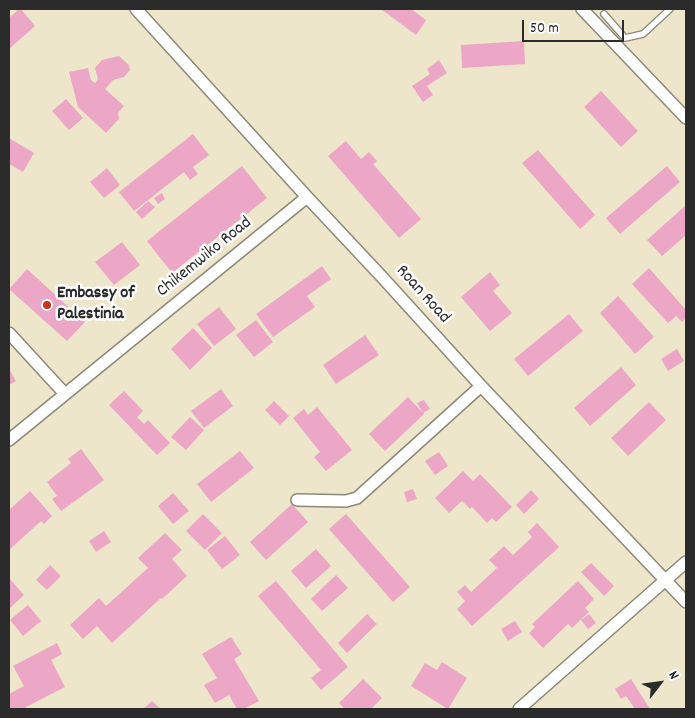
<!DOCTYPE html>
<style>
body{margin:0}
#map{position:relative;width:695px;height:718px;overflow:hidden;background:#eee6ca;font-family:Dekko,sans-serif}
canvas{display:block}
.frame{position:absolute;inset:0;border:10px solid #2b2b2b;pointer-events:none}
.north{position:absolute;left:635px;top:658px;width:50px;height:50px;-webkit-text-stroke:4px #fff;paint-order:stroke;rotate:60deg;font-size:14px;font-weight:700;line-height:20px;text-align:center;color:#2b2b2b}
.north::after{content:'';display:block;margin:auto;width:18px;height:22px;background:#2b2b2b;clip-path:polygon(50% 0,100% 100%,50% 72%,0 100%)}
.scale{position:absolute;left:522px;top:20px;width:102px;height:22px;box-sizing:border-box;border:2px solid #2b2b2b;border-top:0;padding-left:6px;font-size:15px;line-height:18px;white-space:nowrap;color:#2b2b2b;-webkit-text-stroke:4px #fff;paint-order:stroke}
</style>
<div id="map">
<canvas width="695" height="718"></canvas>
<div class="frame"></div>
<div class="north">N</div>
<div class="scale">50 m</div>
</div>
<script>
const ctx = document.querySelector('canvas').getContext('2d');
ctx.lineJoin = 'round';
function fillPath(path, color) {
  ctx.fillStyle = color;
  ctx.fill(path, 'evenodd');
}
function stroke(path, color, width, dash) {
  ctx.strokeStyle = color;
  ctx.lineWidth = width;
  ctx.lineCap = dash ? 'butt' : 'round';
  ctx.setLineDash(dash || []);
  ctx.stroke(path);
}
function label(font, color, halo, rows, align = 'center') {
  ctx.font = font + ' Dekko,sans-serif';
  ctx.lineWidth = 5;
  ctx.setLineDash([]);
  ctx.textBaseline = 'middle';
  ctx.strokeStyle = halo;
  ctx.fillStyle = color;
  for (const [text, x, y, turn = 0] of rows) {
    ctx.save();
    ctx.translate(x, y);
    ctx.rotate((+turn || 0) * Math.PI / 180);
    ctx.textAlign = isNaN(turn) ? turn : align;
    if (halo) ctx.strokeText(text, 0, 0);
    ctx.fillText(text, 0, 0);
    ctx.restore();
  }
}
const building = new Path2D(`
 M19 9H21L35 26 9 49V18Z
 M381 9H411L426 20 416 35Z
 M524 41 525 64 462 68 461 45Z
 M119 56 129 65 130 70 124 77 113 80 105 89 124 106 118 113 119 119 106 133 78 107 69 72 88 68 91 80 95 83 98 79 95 68 102 60Z
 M439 60 447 73 427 86 433 95 423 102 412 86 430 74 427 69Z
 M601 91 638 131 621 147 584 107Z
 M66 99 83 118 69 130 52 111Z
 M193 134 209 155 193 167 198 174 190 180 184 172 134 211 119 192Z
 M9 138 34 153 23 172 9 164Z
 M346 141 361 159 369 152 377 161 373 164 421 219 399 238 328 156Z
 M538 150 595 215 580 229 522 163Z
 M242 166 267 198 172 273 147 241Z
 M667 166 680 182 620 234 606 218Z
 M107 168 120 185 104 198 90 182Z
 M162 193 165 199 158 204 154 198Z
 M148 201 155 207 142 219 136 212Z
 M686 205V235L662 256 647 240Z
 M122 242 140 265 114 285 95 262Z
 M322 266 331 279 307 296 315 307 273 337 256 314Z
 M649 268 686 310V318L682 322 676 316 668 323 632 284Z
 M27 269 85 322 67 341 9 289Z
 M490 272 500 285 493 291 512 313 490 331 461 297Z
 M618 296 654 337 635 354 600 313Z
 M219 307 236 329 214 346 197 324Z
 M569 314 583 331 528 376 514 359Z
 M256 320 273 342 254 357 236 335Z
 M193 328 212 348 190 370 171 349Z
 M365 335 379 355 336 384 323 365Z
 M677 349 684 361 668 371 661 359Z
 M621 367 636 385 590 426 574 408Z
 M9 369 16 381 9 385Z
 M221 389 233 406 204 428 191 411Z
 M124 391 143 411 137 417 144 424 148 420 170 443 157 455 109 405Z
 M408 397 424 414 385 451 369 434Z
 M424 400 430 409 423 413 417 403Z
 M274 401 289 416 280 425 265 410Z
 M649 402 666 420 628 456 611 438Z
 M317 407 352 450 326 471 314 457 320 452 293 418 304 409 308 415Z
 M190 417 204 430 186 450 171 437Z
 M81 449 104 480 61 511 52 499 57 496 47 482 71 463 68 459Z
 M240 451 254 468 211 502 197 484Z
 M439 452 448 466 435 475 425 461Z
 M463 471 473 481 480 474 512 507 496 522 492 518 487 523 472 507 470 509 462 501 449 513 435 498Z
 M413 489 417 499 407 502 404 492Z
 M531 490 539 499 524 514 516 505Z
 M30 491 52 516 44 524 41 521 9 550V510Z
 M173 493 189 511 173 524 158 506Z
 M292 504 308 522 266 560 250 542Z
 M203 514 222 533 205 550 186 531Z
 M346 514 410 587 393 602 329 529Z
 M537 523 559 547 472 626 457 609 465 601 457 592 465 585 471 592 497 568 489 560 504 546 513 555 532 537 528 532Z
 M104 531 111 542 96 552 89 541Z
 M165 533 182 550 172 559 187 576 162 599 161 598 112 643 97 626 83 639 70 625 99 598 106 606 148 568 138 558Z
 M225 536 240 555 222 569 207 550Z
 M316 549 331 566 306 588 291 571Z
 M591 563 614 586 604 596 581 572Z
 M50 565 61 576 47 590 36 580Z
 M336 575 348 588 322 611 311 599Z
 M9 578 24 595 9 609Z
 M276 581 348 667 321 690 311 678 321 670 258 596Z
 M578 581 594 599 585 608 589 612 572 628 568 624 543 648 529 633 535 627 532 624Z
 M28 605 41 621 23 636 10 620Z
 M367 614 377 624 347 653 338 643Z
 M589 614 596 623 588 629 581 620Z
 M515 621 522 632 508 641 501 629Z
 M231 637 242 654 234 659 259 701 244 709H237L229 695 215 703 204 685 217 678 202 654Z
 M57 643 62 654 51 660 65 687 26 707 27 709H9V694L24 686 13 666Z
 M442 662 467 678 448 709 411 686 425 663 437 670Z
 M363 679 382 698 371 709H345L339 703Z
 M631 679 650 709H635L626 696 621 699 615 689Z
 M152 701 161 709H143Z`);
const lane = new Path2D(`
 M604 14 625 38 643 34 670 9`);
const street = new Path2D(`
 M136 9 307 197 382 277 481 386 686 602
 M582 9 686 118
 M9 333 65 394
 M9 440 307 197
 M297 500 346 501 357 498 481 386
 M519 709 686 562`);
const markers = [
 [47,305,5,"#c8321e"]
];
const streetNames = [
 ["Chikemwiko Road",205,258,-39],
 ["Roan Road",422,295,48]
];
const poiNames = [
 ["Embassy of",57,295],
 ["Palestinia",57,316]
];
fillPath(building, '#eca7c7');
stroke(lane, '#8c887a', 8);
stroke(street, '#8c887a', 14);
stroke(lane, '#fff', 5.5);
stroke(street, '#fff', 11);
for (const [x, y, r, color] of markers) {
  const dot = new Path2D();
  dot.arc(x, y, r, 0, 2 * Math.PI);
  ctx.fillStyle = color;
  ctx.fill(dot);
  stroke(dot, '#fff', 2);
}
label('18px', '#2b2b2b', '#fff', streetNames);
label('bold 18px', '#2b2b2b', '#fff', poiNames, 'left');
</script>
